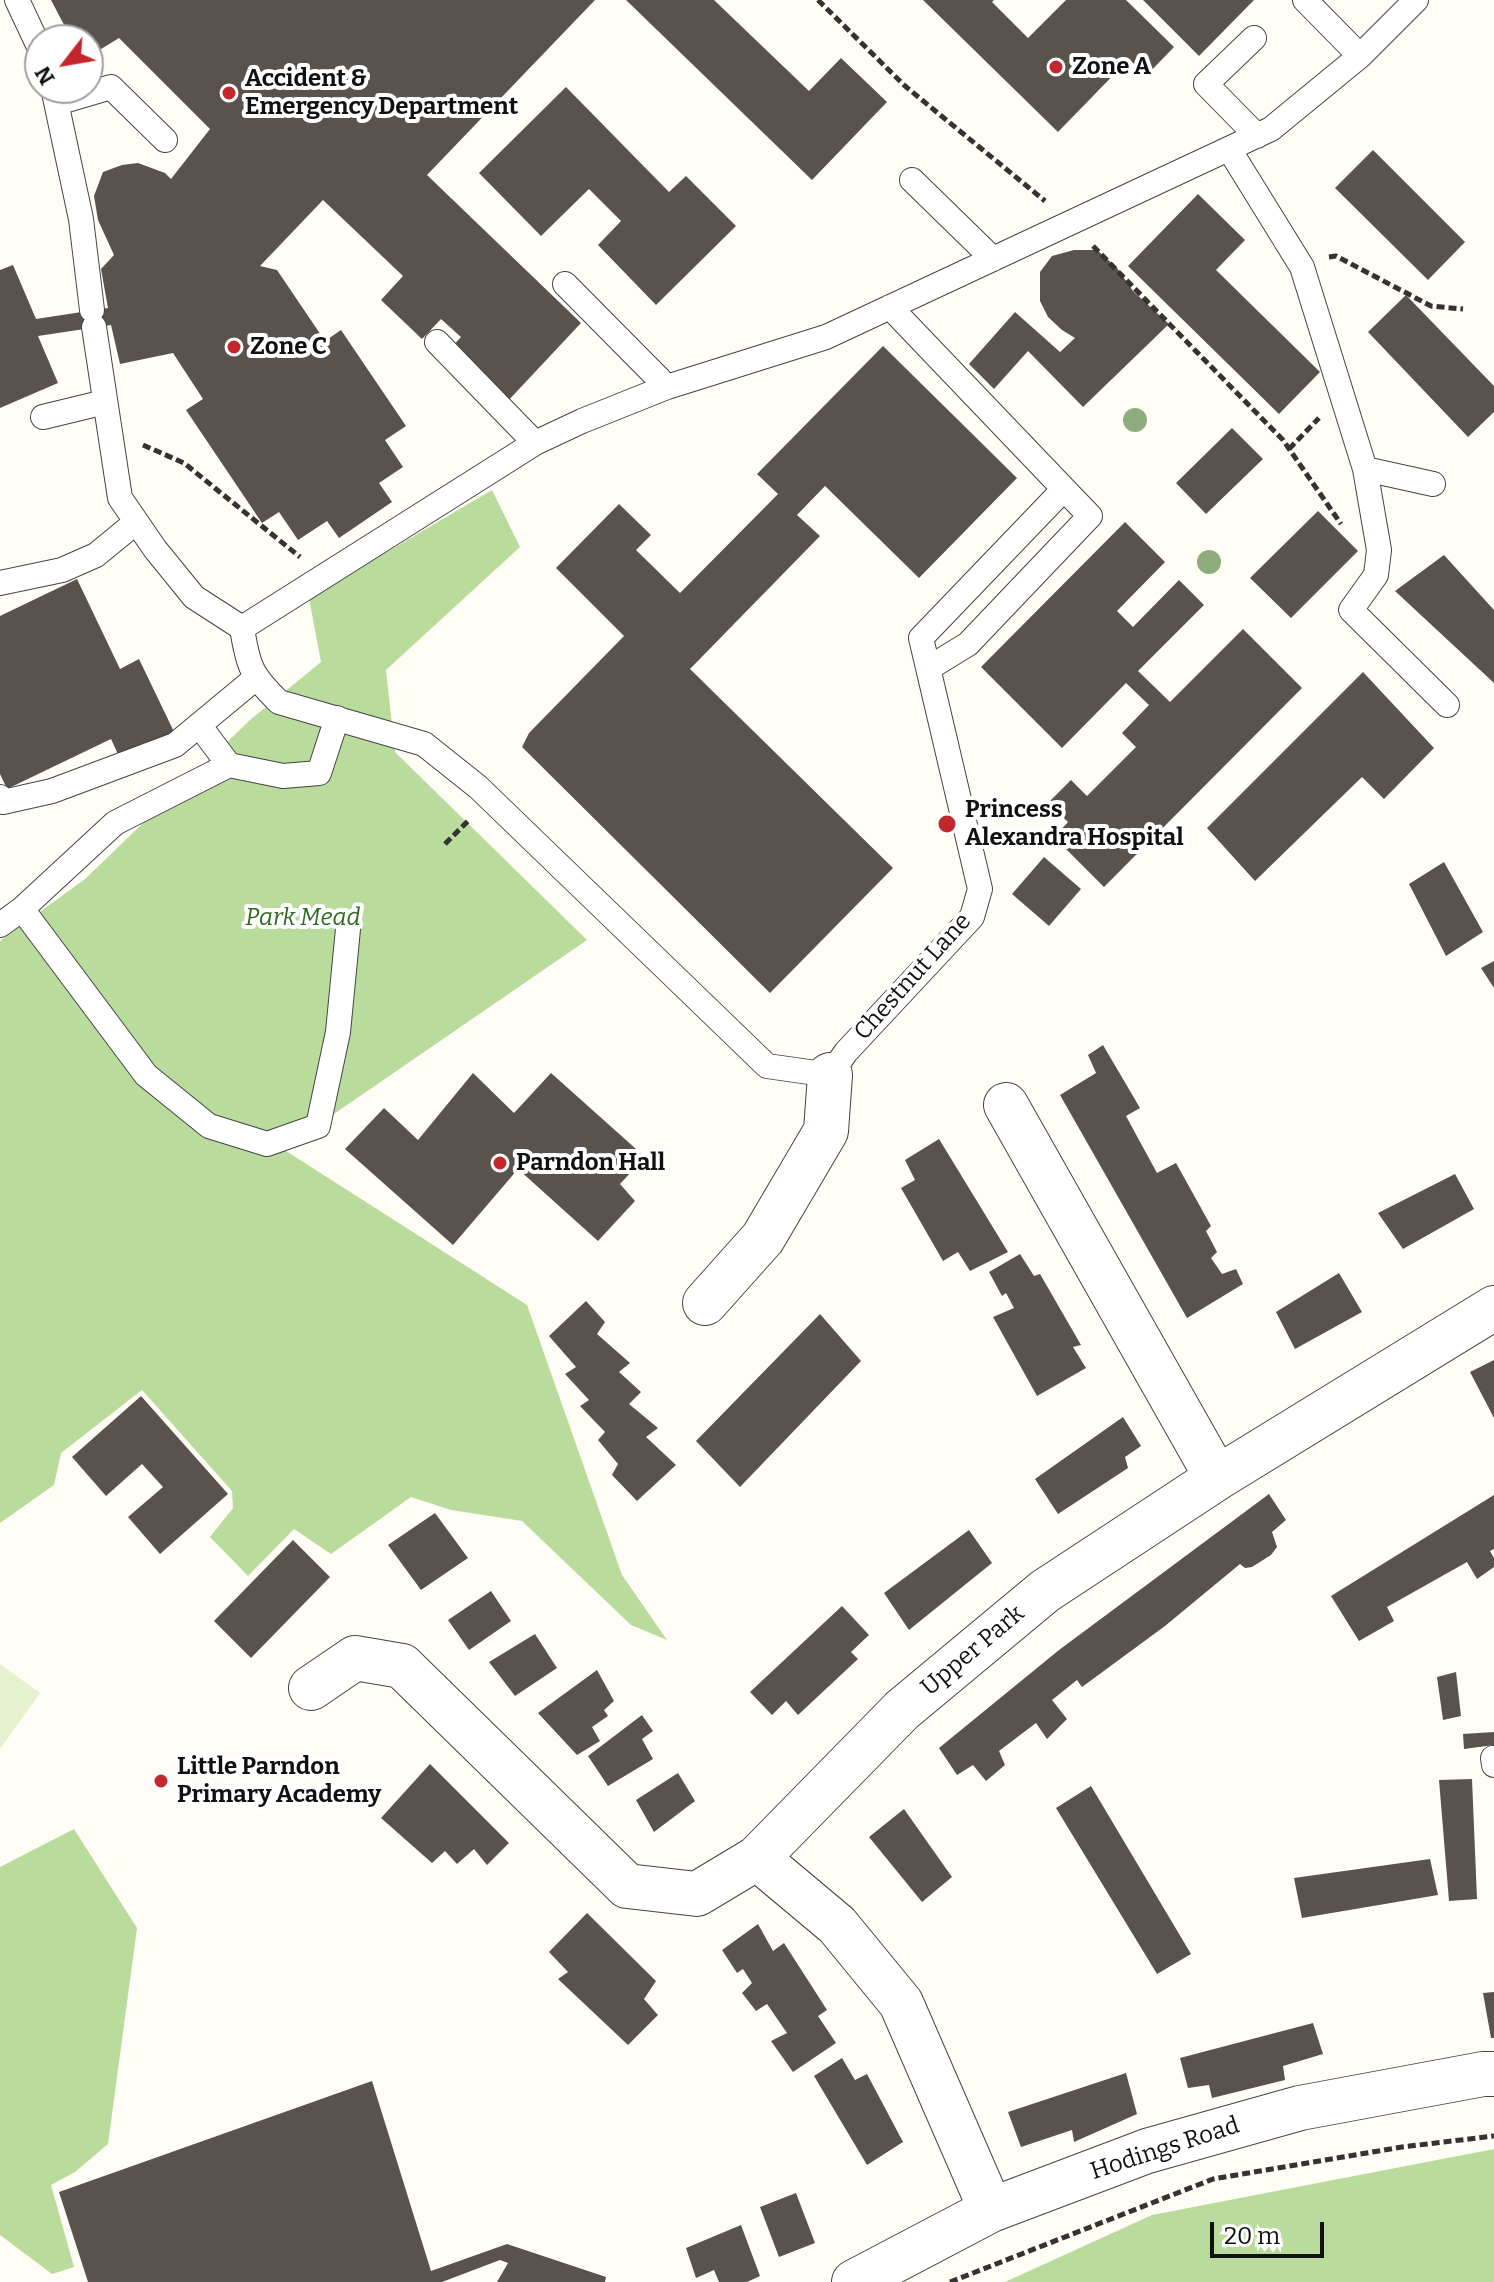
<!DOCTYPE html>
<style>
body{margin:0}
#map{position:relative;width:1494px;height:2282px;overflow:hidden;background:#fffdf5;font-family:Bitter,serif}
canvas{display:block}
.north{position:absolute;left:24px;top:24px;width:80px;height:80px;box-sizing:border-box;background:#fff;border:2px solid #a0a0a0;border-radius:50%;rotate:239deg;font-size:22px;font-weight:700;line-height:32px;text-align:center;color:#111}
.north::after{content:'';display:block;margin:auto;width:28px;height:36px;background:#c4262e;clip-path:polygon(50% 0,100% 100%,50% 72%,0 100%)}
.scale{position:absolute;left:1210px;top:2222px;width:114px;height:36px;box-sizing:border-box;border:4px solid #111;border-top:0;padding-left:10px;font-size:24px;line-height:28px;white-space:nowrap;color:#111;-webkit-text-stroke:6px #fff;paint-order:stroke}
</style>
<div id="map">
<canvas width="1494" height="2282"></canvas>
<div class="north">N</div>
<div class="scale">20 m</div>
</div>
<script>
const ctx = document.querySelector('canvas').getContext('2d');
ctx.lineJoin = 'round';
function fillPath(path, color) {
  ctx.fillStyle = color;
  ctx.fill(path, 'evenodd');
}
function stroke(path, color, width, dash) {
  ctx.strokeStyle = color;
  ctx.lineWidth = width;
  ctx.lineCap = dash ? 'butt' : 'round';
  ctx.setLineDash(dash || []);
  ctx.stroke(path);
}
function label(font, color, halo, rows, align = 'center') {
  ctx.font = font + ' Bitter,serif';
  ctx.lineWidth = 8;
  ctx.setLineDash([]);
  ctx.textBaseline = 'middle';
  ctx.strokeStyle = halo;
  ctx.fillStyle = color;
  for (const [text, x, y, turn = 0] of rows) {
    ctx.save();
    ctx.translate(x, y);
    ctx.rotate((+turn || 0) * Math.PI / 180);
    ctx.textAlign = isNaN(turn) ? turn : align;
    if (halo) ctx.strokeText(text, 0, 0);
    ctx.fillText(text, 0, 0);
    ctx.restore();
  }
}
const forest = new Path2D(`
 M492 490 520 547 386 670 395 752 587 940 283 1149 527 1305 622 1575 667 1640 631 1625 522 1521 451 1510 411 1497 331 1554 294 1529 248 1576 210 1537 233 1508 232 1491 142 1390 61 1453 54 1485 0 1523V941L85 879 250 720 321 662 309 598Z
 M74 1829 137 1928 108 2144 75 2172 51 2185 74 2267 52 2274 0 2235V1867Z
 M1494 2149V2282H1005L1152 2215Z`);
const pitch = new Path2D(`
 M0 1664 40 1693 0 1749Z`);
const building = new Path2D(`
 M51 0H595L427 175 581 323 506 403 450 349 461 337 441 319 422 339 381 300 403 276 323 200 260 266 277 270 325 341 341 330 406 426 385 440 403 467 379 483 392 502 339 538 327 521 298 540 279 512 262 523 186 410 203 399 173 353 120 364 111 325 38 336 58 383 0 408V270L13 265 36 319 108 308 101 269 114 255 98 220 94 196 103 172 122 165 138 163 165 173 171 179 210 129 119 38 88 57V40H72Z
 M626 0H714L809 91 841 58 887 102 812 180Z
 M923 0H994L992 2 1028 38 1066 0H1126L1174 47 1146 76 1129 59 1058 132Z
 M1143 0H1254L1199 56Z
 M566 87 669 192 686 176 736 226 656 305 598 245 621 221 589 189 541 236 479 173Z
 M1373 150 1465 242 1428 280 1335 188Z
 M1198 194 1245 240 1216 270 1320 372 1279 414 1128 266Z
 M1074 250H1097L1117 268 1133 291 1169 324 1083 407 1028 351 994 389 969 364 1015 312 1060 352 1075 338 1062 330 1048 317 1040 301V272L1052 256Z
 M1406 295 1494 386V412L1468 437 1368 332Z
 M883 346 1017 478 919 578 825 486 797 515 820 536 690 669 893 868 770 993 522 747 529 733 624 636 556 568 619 504 651 535 636 550 680 593 778 494 757 474Z
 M1232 428 1263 459 1206 514 1176 483Z
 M1318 511 1358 551 1291 618 1250 578Z
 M1125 522 1165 562 1117 611 1133 627 1179 580 1204 605 1138 671 1170 702 1243 629 1302 688 1104 887 1054 837 1068 822 1048 803 1071 780 1087 796 1136 747 1122 733 1149 705 1126 683 1062 748 981 667Z
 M1444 555 1494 610V683L1395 591Z
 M77 579 120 669 139 659 176 736 122 763 111 739 7 789 0 774V616Z
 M1363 672 1434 748 1384 799 1362 777 1255 881 1207 828Z
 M1044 857 1081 889 1049 926 1012 894Z
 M1444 862 1483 932 1446 956 1409 884Z
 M1494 961V988L1481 968Z
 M1103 1045 1140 1108 1126 1116 1157 1173 1176 1163 1211 1226 1206 1231 1217 1252 1211 1258 1222 1274 1236 1269 1243 1284 1187 1318 1060 1095 1096 1073 1088 1055Z
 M473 1073 514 1113 551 1073 645 1157 620 1184 635 1201 598 1241 518 1169 453 1245 345 1149 384 1108 418 1140Z
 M939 1139 1008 1252 970 1271 958 1252 943 1261 901 1188 915 1180 905 1160Z
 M1455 1174 1474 1209 1403 1249 1378 1213Z
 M1020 1254 1034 1276 1040 1274 1081 1345 1073 1347 1086 1368 1037 1396 993 1317 1014 1308 1006 1293 1002 1296 989 1272Z
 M1339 1273 1362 1312 1295 1349 1276 1312Z
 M586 1301 605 1322 597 1334 630 1363 619 1372 641 1392 629 1404 658 1428 646 1437 676 1465 637 1501 612 1475 618 1464 598 1440 605 1432 580 1406 589 1400 565 1374 576 1367 549 1336Z
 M820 1314 861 1361 740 1487 696 1441Z
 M1494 1360V1418L1470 1372Z
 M141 1396 228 1494 160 1554 128 1517 163 1487 142 1464 106 1496 72 1457Z
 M1123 1417 1141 1446 1125 1457 1128 1468 1058 1514 1035 1479Z
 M1269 1494 1286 1520 1272 1532 1277 1547 1271 1555 1252 1567 1245 1568 1240 1564 1165 1626 1082 1687 1077 1680 1052 1700 1067 1719 1047 1739 1036 1723 999 1751 1005 1765 986 1781 973 1765 957 1775 939 1748 1059 1650Z
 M1494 1495V1549L1490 1551 1494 1558V1567L1477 1579 1467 1562 1387 1607 1394 1621 1359 1641 1331 1596Z
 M435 1513 468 1558 421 1590 388 1545Z
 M969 1530 992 1563 909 1630 884 1593Z
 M293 1540 330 1577 251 1658 214 1621Z
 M491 1591 511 1621 469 1650 448 1620Z
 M842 1606 869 1635 851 1652 858 1659 798 1715 786 1701 772 1715 750 1692Z
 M535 1634 557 1668 515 1696 489 1662Z
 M597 1670 614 1701 604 1710 608 1716 592 1727 600 1741 577 1755 538 1713Z
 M1456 1672 1461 1716 1443 1720 1437 1677Z
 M642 1715 653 1731 642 1739 653 1759 608 1786 588 1756Z
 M1494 1732V1745L1464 1749 1463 1734Z
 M430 1764 509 1843 487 1865 474 1849 457 1864 445 1851 432 1863 381 1818Z
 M678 1773 695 1801 654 1832 636 1800Z
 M1472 1779 1477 1899 1449 1901 1439 1780Z
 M1091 1786 1191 1954 1157 1974 1056 1808Z
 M904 1809 952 1877 922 1902 869 1837Z
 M1430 1859 1438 1895 1302 1918 1294 1878Z
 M587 1913 656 1981 644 1999 658 2015 628 2045 558 1979 568 1972 549 1952Z
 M758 1924 773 1951 784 1943 827 2010 818 2016 836 2043 793 2072 771 2041 787 2033 767 2004 756 2011 742 1993 752 1983 743 1969 737 1973 722 1950Z
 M1494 1992V2038H1491L1483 1993Z
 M1313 2023 1323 2054 1283 2066 1285 2080 1212 2098 1209 2085 1188 2088 1180 2058Z
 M842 2058 855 2080 867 2074 903 2142 867 2165 814 2076Z
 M1126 2073 1137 2114 1074 2142 1072 2130 1021 2147 1008 2112Z
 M372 2081 431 2271 507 2244 606 2277 605 2282H497L508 2263 500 2260 442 2282H88L59 2192Z
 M796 2193 815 2243 779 2257 760 2207Z
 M741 2225 760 2276 747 2282H719L714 2270 696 2278 686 2248Z`);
const path = new Path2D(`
 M818 0 905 86 1045 201
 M1093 246 1283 440 1341 524
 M1329 257 1336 256 1431 306 1463 309
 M143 445 184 463 300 557
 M1289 449 1319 418
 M445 844 470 819
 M950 2282 1213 2179 1402 2147 1494 2136`);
const lane = new Path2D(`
 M17 0 40 49
 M1305 0 1360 56
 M1254 38 1206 84 1257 136
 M53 88 81 219 92 310
 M57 103 111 87 165 140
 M1229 149 1302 267 1365 469 1379 550 1376 575 1351 610 1447 705
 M912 180 993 259
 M565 284 667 387
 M94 327 120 498 155 549 194 597 242 628 535 443 582 421 667 387 826 337 1271 129 1360 56 1416 0
 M437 342 535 443
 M43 417 105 402
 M1365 469 1433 484
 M0 583 62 570 96 555 135 523
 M242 628C248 666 251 675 279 702L424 744 478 787 767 1066 830 1075 846 1052 972 917 980 889 921 638 1064 489 890 307
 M929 668 968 644 1090 516 1064 489
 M199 725 229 765 283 776 319 773 337 718
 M0 797 3 802 52 791 175 745 257 677
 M22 909 146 1075 209 1126 267 1144 318 1126 338 1032 348 929
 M0 925 22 909 115 823 229 765
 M1493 1758 1494 1765`);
const street = new Path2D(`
 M1006 1105 1217 1478
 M705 1303 763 1238 826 1131 830 1075
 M311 1688 355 1658 402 1666 627 1886 697 1894 757 1858 902 1710 1045 1591 1217 1478 1494 1308
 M757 1858 837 1925 901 2003 991 2210
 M854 2282 991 2210 1147 2151 1300 2108 1483 2074H1494`);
const trees = [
 [1135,420],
 [1209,562]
];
const markers = [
 [1056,67,8,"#c4262e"],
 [229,93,8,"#c4262e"],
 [234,347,8,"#c4262e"],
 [947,824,10,"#c4262e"],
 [500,1163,8,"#c4262e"],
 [161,1781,8,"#c4262e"]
];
const poiNames = [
 ["Zone A",1072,67],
 ["Accident &",245,79],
 ["Emergency Department",245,107],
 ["Zone C",250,347],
 ["Princess",965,810],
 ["Alexandra Hospital",965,838],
 ["Parndon Hall",516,1163],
 ["Little Parndon",177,1767],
 ["Primary Academy",177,1795]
];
const parkNames = [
 ["Park Mead",303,918]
];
const streetNames = [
 ["Chestnut Lane",913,977,-48],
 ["Upper Park",973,1651,-40],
 ["Hodings Road",1165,2149,-18]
];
fillPath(forest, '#b9dc9c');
fillPath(pitch, '#e6f2cf');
fillPath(building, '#5a524d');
stroke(lane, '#444', 26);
stroke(street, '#444', 46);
stroke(path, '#333', 5, [8, 4]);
stroke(lane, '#fff', 24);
stroke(street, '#fff', 44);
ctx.fillStyle = '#8dad7f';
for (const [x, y] of trees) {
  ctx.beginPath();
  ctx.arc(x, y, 12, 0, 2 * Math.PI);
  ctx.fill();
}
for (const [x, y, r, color] of markers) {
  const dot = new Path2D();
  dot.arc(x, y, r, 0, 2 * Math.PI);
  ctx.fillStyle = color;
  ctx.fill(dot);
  stroke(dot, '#fff', 3);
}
label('bold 24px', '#111', '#fff', poiNames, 'left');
label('italic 24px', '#2f6b1f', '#fff', parkNames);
label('24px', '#111', '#fff', streetNames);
</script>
